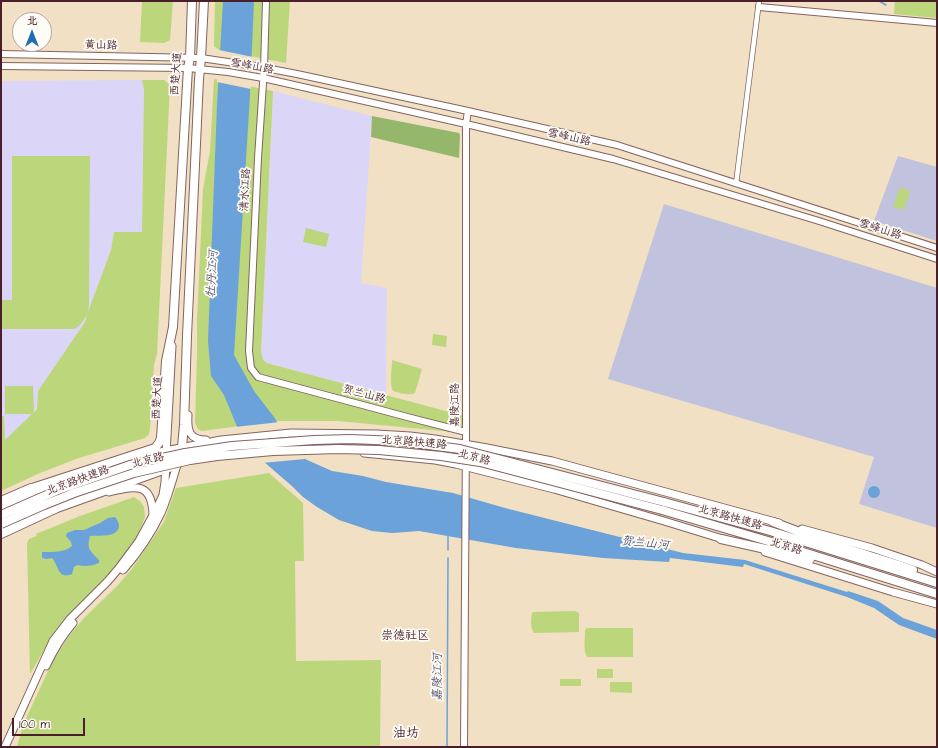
<!DOCTYPE html>
<meta charset="utf-8">
<style>
body{margin:0}
#map{position:relative;width:938px;height:748px;overflow:hidden;background:#f1e0c3;font-family:"Architects Daughter","LXGW WenKai TC",sans-serif}
canvas{display:block}
.frame{position:absolute;inset:0;border:2px solid #4a1f2b;pointer-events:none}
.north{position:absolute;left:12px;top:12px;width:40px;height:40px;box-sizing:border-box;background:#fdfcf7;border:1px solid #b5a4a5;border-radius:50%;rotate:0deg;font-size:11px;font-weight:700;line-height:16px;text-align:center;color:#4a1f2b}
.north::after{content:'';display:block;margin:auto;width:14px;height:18px;background:#1f6fb2;clip-path:polygon(50% 0,100% 100%,50% 72%,0 100%)}
.scale{position:absolute;left:12px;top:718px;width:73px;height:18px;box-sizing:border-box;border:2px solid #4a1f2b;border-top:0;padding-left:5px;font-size:12px;line-height:14px;white-space:nowrap;color:#4a1f2b;-webkit-text-stroke:3px #fdfcf7;paint-order:stroke}
</style>
<div id="map">
<canvas width="938" height="748"></canvas>
<div class="frame"></div>
<div class="north">北</div>
<div class="scale">100 m</div>
</div>
<script>
const ctx = document.querySelector('canvas').getContext('2d');
ctx.lineJoin = 'round';
function fillPath(path, color) {
  ctx.fillStyle = color;
  ctx.fill(path, 'evenodd');
}
function stroke(path, color, width, dash) {
  ctx.strokeStyle = color;
  ctx.lineWidth = width;
  ctx.lineCap = dash ? 'butt' : 'round';
  ctx.setLineDash(dash || []);
  ctx.stroke(path);
}
function label(font, color, halo, rows, align = 'center') {
  ctx.font = font + ' "Architects Daughter","LXGW WenKai TC",sans-serif';
  ctx.lineWidth = 3.5;
  ctx.setLineDash([]);
  ctx.textBaseline = 'middle';
  ctx.strokeStyle = halo;
  ctx.fillStyle = color;
  for (const [text, x, y, turn = 0] of rows) {
    ctx.save();
    ctx.translate(x, y);
    ctx.rotate((+turn || 0) * Math.PI / 180);
    ctx.textAlign = isNaN(turn) ? turn : align;
    if (halo) ctx.strokeText(text, 0, 0);
    ctx.fillText(text, 0, 0);
    ctx.restore();
  }
}
const built = new Path2D(`
 M142 80 144 90 142 232 114 233 111 250 85 322 38 391 36 411 1 444V81Z
 M273 91 372 116 361 283 387 288 386 395 267 363 263 360 261 352Z`);
const industrial = new Path2D(`
 M898 156 937 167V241L874 221Z
 M664 204 937 288V528L859 504 874 457 608 379Z`);
const green = new Path2D(`
 M142 1H173L170 40 164 43 140 42Z
 M215 1H290L286 63 219 50 214 46Z
 M895 1H937V18L894 14Z
 M214 79 273 91 261 352 263 360 267 363 464 416 463 426 458 431 453 432 338 421H279L202 431 198 429 195 423 197 354V320L203 189 210 151Z
 M142 80H164L170 85 157 354 154 365 150 429 149 434 145 438 76 459 40 473 1 491V416H4L5 440 32 414H5V386H33L34 413 37 409 38 391 85 322 87 315C84 319 81 326 74 329H1V300H12V156H90L89 304 88 312 111 250 114 232H142L144 90Z
 M900 187 910 191 904 210 893 207Z
 M306 228 329 234 326 247 303 242Z
 M433 334 447 336 446 347 432 345Z
 M392 360 422 369 415 393C409 396 400 393 393 391 389 383 392 370 392 360Z
 M269 473 303 503 304 561H295L296 661 381 660 380 747H17L23 725 53 660 70 635 84 618 118 585 131 570 164 522 176 488Z
 M134 497 140 501 144 507 145 517 136 541 130 550 103 582 62 623 44 650 30 674 27 543 29 539 37 536 36 534 80 516Z
 M575 611 579 613V632L537 633H534C530 627 531 619 532 613L534 612Z
 M587 628H633V657H587C583 651 585 640 585 632V630Z
 M597 669H613V678H597Z
 M560 679H581V686H560Z
 M610 682H632V693L610 692Z`);
const forest = new Path2D(`
 M372 116 459 133 460 135 459 158 371 137Z`);
const water = new Path2D(`
 M223 1H254L250 95 234 355 254 391 274 417 291 445 305 459 332 471 363 476 386 482 453 493 505 508 683 553 745 560 847 592 848 591 878 601 903 618 937 630V639L899 625 874 608 847 597 744 564 743 567 670 558 669 562 603 558 516 548 419 531 392 533 372 531 339 520 317 507 303 497 293 487 263 461 238 429 224 395 211 376 208 341 217 104Z
 M868 492a6 6 0 1 1 12 0a6 6 0 1 1-12 0Z
 M115 517C117 520 119 522 119 526 118 538 99 535 90 536 86 550 91 551 99 560V563C92 566 85 567 77 565L74 567 72 574C58 580 59 566 52 558L47 559 42 558V552C52 552 64 553 72 546L71 542 66 536 67 533 75 530H84L100 523 108 518Z`);
const pier = new Path2D(`
 M219 50 253 57 251 89 217 82Z
 M280 422 293 443 299 450 305 459 262 463 235 427Z`);
const stream = new Path2D(`
 M879 1 886 5
 M448 534V550
 M447 747 448 558`);
const street = new Path2D(`
 M736 184 759 1`);
const secondary = new Path2D(`
 M266 1 264 68 258 158 249 351 251 368 258 377 411 418 466 432
 M759 7 937 23
 M1 54 201 58 255 66 297 74 468 111 617 145 937 248
 M1 66 188 68 228 72 263 78 466 124 613 159 819 221 937 259
 M464 747 466 432V124L468 111`);
const primary = new Path2D(`
 M188 415C187 430 189 440 206 440
 M364 453 435 460 456 464 479 470 554 489 664 521 726 540
 M166 454 172 346
 M145 455 221 440 291 433 377 434 410 436 435 439 487 448 552 461 779 523
 M109 492C135 486 152 481 153 515
 M1 509 58 483
 M30 516 53 506
 M1 529 18 520
 M802 529 872 548 922 565 937 572
 M765 552 893 592 937 604
 M123 570C137 554 152 532 161 513 168 497 172 481 177 465
 M46 666C53 651 62 636 73 623
 M5 747 53 641 70 619 108 581 119 568 139 541 157 508 163 495 165 482 166 464`);
const highway = new Path2D(`
 M26 490 155 448 159 443 161 438 166 361 173 327 188 68 190 58 192 1
 M1 501 31 488
 M664 502 770 531 937 583
 M662 510 768 541 937 594
 M773 522 829 543 902 566 913 570
 M1 534 57 508 177 465 182 447 184 425 187 336 199 79 201 58 204 1
 M721 539 810 559`);
const highwayBridge = new Path2D(`
 M1 515 58 490 130 465 185 453 232 446 314 440 350 439 398 441 460 449 664 502
 M1 524 44 505 74 493 134 473 190 460 217 456 273 451 338 449 379 450 441 456 480 462 556 482 662 510`);
const streetNames = [
 ["黄山路",101,46,1],
 ["雪峰山路",252,67,10],
 ["西楚大道",177,74,-86],
 ["雪峰山路",569,138,13],
 ["清水江路",246,190,-87],
 ["雪峰山路",880,230,18],
 ["贺兰山路",364,395,15],
 ["西楚大道",158,398,-87],
 ["嘉陵江路",456,405,-90],
 ["北京路快速路",414,443,5],
 ["北京路",474,458,15],
 ["北京路",148,461,-14],
 ["北京路快速路",78,481,-20],
 ["北京路快速路",730,518,16],
 ["北京路",786,547,17]
];
const waterNames = [
 ["牡丹江河",213,274,-87],
 ["贺兰山河",645,544,6],
 ["嘉陵江河",438,677,-90]
];
const neighbourhoodNames = [
 ["崇德社区",405,636]
];
const quarterNames = [
 ["油坊",406,734]
];
fillPath(built, '#dbd6f7');
fillPath(industrial, '#c1c2dd');
fillPath(green, '#bcd67c');
fillPath(forest, '#95b76c');
fillPath(water, '#6ba2d9');
fillPath(pier, '#f1e0c3');
stroke(stream, '#6ba2d9', 1.5);
stroke(street, '#846360', 6);
stroke(secondary, '#846360', 8);
stroke(primary, '#846360', 9);
stroke(highway, '#846360', 10);
stroke(street, '#fff', 4.5);
stroke(secondary, '#fff', 6);
stroke(primary, '#fff', 7);
stroke(highway, '#fff', 8);
stroke(highwayBridge, '#846360', 10, []);
stroke(highwayBridge, '#fff', 8);
label('11px', '#4a1f2b', '#fdfcf7', streetNames);
label('italic 12px', '#575371', '#fdfcf7', waterNames);
label('12px', '#4a1f2b', '#fdfcf7', neighbourhoodNames);
label('13px', '#4a1f2b', '#fdfcf7', quarterNames);
</script>
